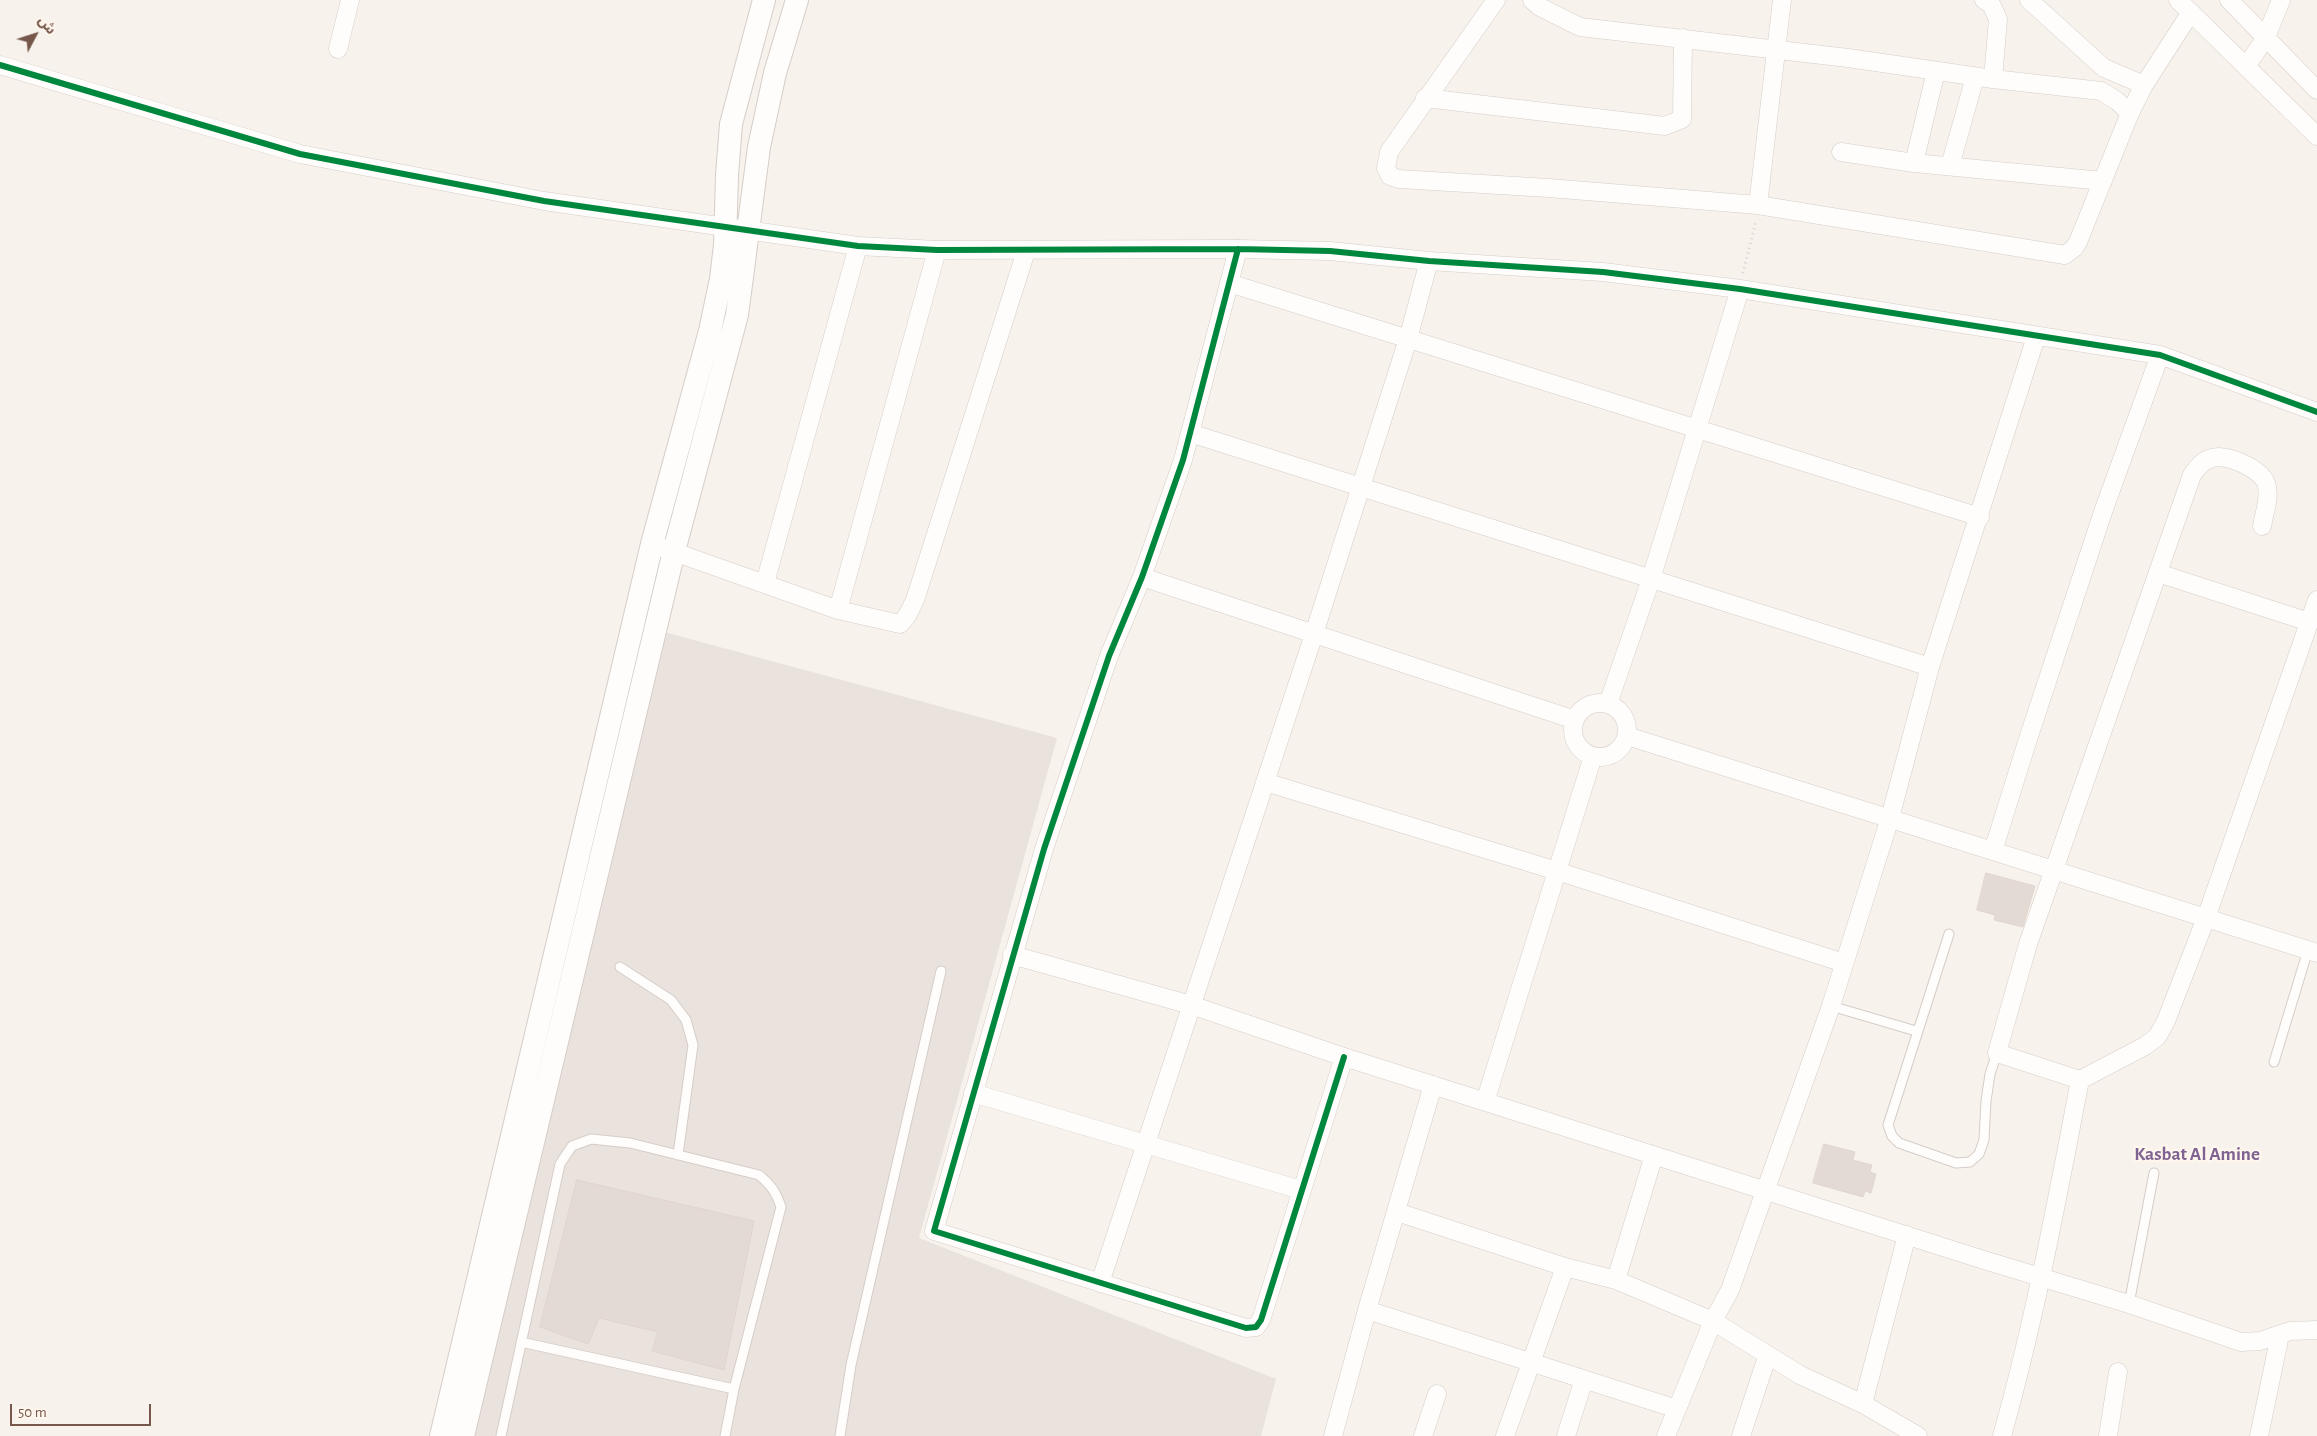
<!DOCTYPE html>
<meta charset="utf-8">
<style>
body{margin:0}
#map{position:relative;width:2317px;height:1436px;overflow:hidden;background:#f7f2ec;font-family:"Alegreya Sans","Noto Sans Arabic",sans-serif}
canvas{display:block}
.north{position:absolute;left:10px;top:10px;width:50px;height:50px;-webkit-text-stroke:4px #fff6ed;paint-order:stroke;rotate:50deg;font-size:14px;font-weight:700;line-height:20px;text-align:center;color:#76574b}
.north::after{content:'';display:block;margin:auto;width:18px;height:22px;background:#76574b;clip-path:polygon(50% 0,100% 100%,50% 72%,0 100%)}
.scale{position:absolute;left:10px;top:1404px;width:141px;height:22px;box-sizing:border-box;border:2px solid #76574b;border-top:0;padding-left:6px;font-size:15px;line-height:18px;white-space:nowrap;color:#76574b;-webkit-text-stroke:4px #fff6ed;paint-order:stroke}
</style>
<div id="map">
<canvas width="2317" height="1436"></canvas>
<div class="north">ش</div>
<div class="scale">50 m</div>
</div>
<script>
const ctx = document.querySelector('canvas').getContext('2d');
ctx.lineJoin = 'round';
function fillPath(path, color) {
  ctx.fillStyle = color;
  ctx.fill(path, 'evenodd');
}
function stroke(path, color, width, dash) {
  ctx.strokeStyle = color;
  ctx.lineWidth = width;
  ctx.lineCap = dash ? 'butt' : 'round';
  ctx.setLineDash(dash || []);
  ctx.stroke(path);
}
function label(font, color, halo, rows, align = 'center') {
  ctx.font = font + ' "Alegreya Sans",sans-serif';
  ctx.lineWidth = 4.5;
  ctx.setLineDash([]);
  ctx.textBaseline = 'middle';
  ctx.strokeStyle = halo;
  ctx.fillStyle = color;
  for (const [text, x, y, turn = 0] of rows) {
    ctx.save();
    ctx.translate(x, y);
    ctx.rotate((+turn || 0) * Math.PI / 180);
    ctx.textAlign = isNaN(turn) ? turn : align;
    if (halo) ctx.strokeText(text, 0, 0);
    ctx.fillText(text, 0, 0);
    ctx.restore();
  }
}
const industrial = new Path2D(`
 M649 628 1057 738 919 1238 1276 1379 1261 1436H469Z`);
const building = new Path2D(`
 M1986 873 2035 886 2023 927 1994 920 1995 915 1977 910Z
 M1824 1144 1855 1152 1853 1160 1872 1165 1870 1172 1876 1174 1871 1193 1865 1191 1863 1197 1813 1183Z
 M577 1180 754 1221 724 1370 652 1351 658 1332 599 1318 588 1344 540 1327Z`);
const path = new Path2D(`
 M1743 273 1756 221`);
const service = new Path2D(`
 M1949 934 1888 1125 1892 1136 1899 1143 1956 1163 1970 1162 1979 1154 1984 1140 1986 1101 1990 1074 1997 1053
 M620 967 671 1000 686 1020 693 1045 678 1155
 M1831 1006 1916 1031
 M2274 1062 2308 950
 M2129 1304 2154 1173
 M521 1342 734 1389
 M501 1436 560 1164 572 1146 591 1139 630 1143 759 1175C771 1185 776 1192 781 1207L734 1389 725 1436
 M840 1436 851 1365 941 971`);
const minor = new Path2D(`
 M1496 0 1389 152 1386 168 1390 176 1399 179 1549 188 1758 205 2065 255 2074 248 2078 242 2130 113 2144 85 2104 68 2029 0
 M1532 0 1540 7 1580 27 1848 58 1993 79 2101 91 2117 101 2130 113
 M1984 0 1991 4 1998 19 1993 79
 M2178 0 2317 136
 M2229 0 2317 90
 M338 49 350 0
 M0 65 300 154 544 201 858 246 937 250 1238 249 1330 251 1429 261 1603 272 1740 289 2160 355 2317 412
 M2246 67 2266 37 2281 0
 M2144 85 2191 12
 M1425 98 1665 126 1682 119 1683 38
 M1841 152 1914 163 2103 181
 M1914 163 1936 71
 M1950 166 1975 77
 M1758 205 1782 0
 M1238 249 1183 460 1142 577 1109 656 1044 849 934 1231 1246 1328 1256 1327 1261 1320 1344 1057
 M1229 283 1980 517
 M1190 433 1930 667
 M663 548 838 610 900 624 907 616 915 600 1026 251
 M2158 573 2309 622
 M1142 577 1575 720
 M765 583 858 246
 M838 610 937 250
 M1573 730a27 27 0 1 1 54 0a27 27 0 1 1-54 0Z
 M1608 704 1651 579 1740 289
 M1627 736 2317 953
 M1265 782 1557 871 1844 963
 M1993 851 2028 739 2104 509 2160 355
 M1012 955 1191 1005 1344 1057 1984 1260 2129 1304 2241 1342 2260 1341 2290 1331 2317 1330
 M2080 1080 1997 1053 2028 944 2192 475C2197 468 2201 462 2209 459 2224 452 2260 468 2266 483 2271 496 2264 513 2262 526
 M973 1093 1301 1190
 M1485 1102 1593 756
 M1397 1212 1565 1267 1616 1280 1713 1321 1800 1375 1863 1404 1918 1436
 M1616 1280 1654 1155
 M1100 1283 1314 634 1408 339 1429 261
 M1367 1310 1677 1409
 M1863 1404 1907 1235
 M1333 1436 1367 1310 1433 1085
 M1423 1436 1437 1394
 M1505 1436 1565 1267
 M1566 1436 1584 1379
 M1666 1436 1713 1321 1730 1290 1831 1006 1890 818 1930 667 2036 337
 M1741 1436 1767 1357
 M2002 1436C2035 1319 2057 1200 2080 1080L2145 1046 2157 1037 2166 1021 2206 918 2317 600
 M2108 1436 2118 1372
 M2259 1436 2280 1335`);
const tertiary = new Path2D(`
 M441 1436 652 544 710 331 721 279 725 245 727 175 731 124 764 0
 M463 1436 674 551 737 315 759 147 775 73 797 0`);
const cycleway = new Path2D(`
 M0 65 300 154 544 201 858 246 937 250 1238 249 1330 251 1429 261 1603 272 1740 289 2160 355 2317 412
 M1238 249 1183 460 1142 577 1109 656 1044 849 934 1231 1246 1328 1256 1327 1261 1320 1344 1057`);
const neighbourhoodNames = [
 ["Kasbat Al Amine",2197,1154]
];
fillPath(industrial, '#eae2dc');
fillPath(building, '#e3dad3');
stroke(building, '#e0d5ce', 1);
stroke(service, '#d6cdc8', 11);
stroke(minor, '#d6cdc8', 19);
stroke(tertiary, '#d6cdc8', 24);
stroke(path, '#dad1ce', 3, [1, 4]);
stroke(service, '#fefdfc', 9);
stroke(minor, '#fefdfc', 18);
stroke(tertiary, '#fefdfc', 22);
stroke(cycleway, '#00873e', 6);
label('bold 19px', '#7f6392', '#fff6ed', neighbourhoodNames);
</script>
